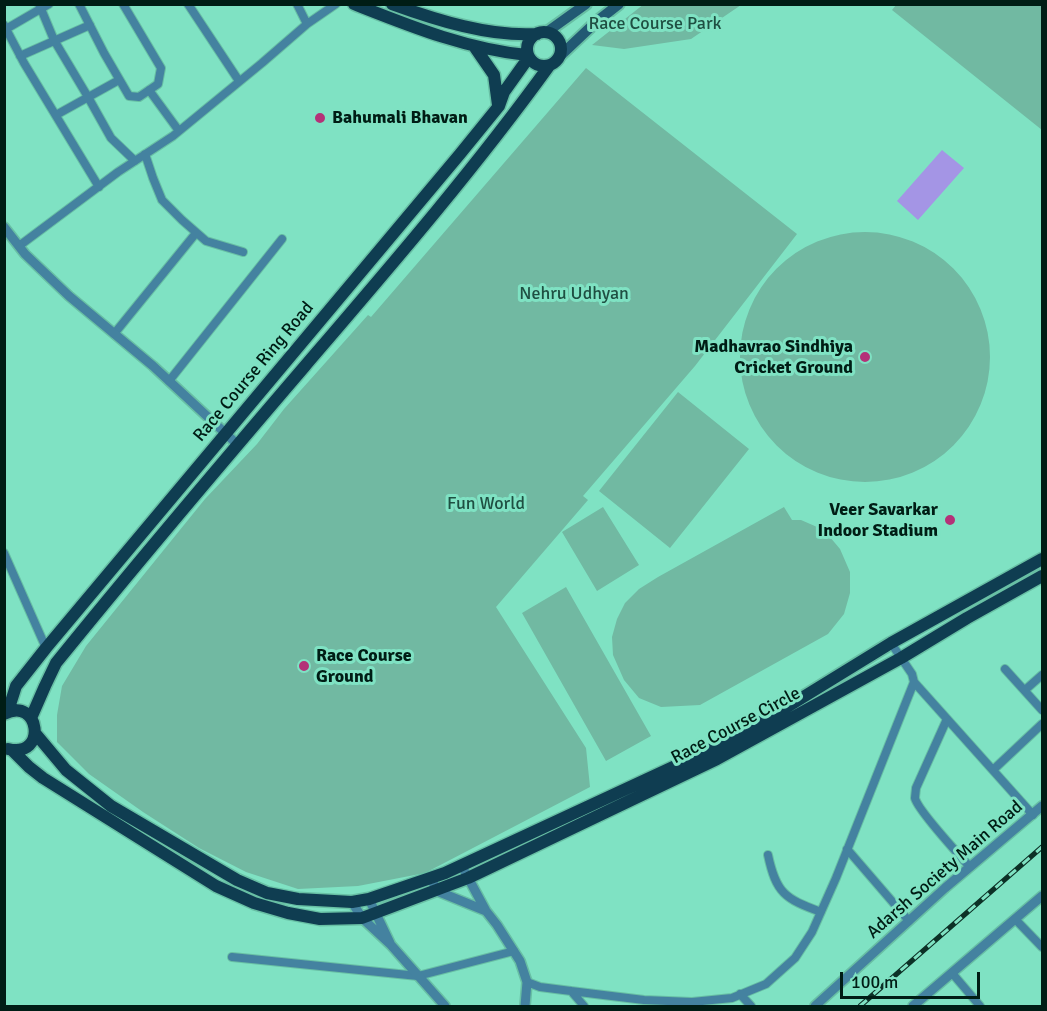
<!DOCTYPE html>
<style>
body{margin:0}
#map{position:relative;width:1047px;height:1011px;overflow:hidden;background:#7fe2c3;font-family:Signika,sans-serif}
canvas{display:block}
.frame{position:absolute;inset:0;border:6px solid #001d15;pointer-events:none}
.scale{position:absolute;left:840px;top:972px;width:140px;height:27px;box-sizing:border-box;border:3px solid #001d15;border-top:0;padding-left:8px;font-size:18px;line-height:21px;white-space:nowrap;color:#001d15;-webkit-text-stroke:4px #7fe2c3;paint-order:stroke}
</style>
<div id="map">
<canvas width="1047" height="1011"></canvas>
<div class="frame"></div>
<div class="scale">100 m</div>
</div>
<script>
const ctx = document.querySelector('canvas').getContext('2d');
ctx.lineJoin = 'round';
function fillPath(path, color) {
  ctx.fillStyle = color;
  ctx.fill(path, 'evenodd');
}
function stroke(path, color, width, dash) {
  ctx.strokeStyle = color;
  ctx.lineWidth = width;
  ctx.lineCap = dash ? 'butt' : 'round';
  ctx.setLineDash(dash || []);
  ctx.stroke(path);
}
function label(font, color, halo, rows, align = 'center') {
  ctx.font = font + ' Signika,sans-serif';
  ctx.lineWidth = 6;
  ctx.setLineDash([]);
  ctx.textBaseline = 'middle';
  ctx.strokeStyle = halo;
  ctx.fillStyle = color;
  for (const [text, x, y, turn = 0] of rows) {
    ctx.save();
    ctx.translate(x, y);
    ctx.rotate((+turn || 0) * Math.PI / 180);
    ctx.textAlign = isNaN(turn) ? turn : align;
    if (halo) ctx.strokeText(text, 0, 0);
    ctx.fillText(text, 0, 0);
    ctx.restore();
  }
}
const green = new Path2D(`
 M644 4H741V5L691 39 624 49 592 45Z
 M896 5H1042V130L892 10Z
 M586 68 797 234 695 366 583 496 588 500 496 607 586 748 590 787 425 873 358 886 298 889 246 872 199 848 143 812 89 774 57 742V715L62 686 86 646 205 499 257 444 284 409 368 315 371 317Z
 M740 357a125 125 0 1 1 250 0a125 125 0 1 1-250 0Z
 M678 392 749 449 670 548 599 491Z
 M603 507 639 565 597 591 562 532Z
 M784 507 792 520H801L824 530 840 549 850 572V593L844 614 828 634 700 705 661 707 639 698 624 680 613 655 612 637 617 619 625 603 639 589 658 577Z
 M566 587 651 736 606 761 522 613Z`);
const water = new Path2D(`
 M942 150 964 168 918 220 897 201Z`);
const minor = new Path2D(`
 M39 4 54 40 88 97 111 138 135 161
 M79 4 104 53 129 96 139 97 158 84 161 68 123 4
 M188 4 239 81
 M307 24 336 4
 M4 25 24 63 99 187
 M6 29 49 4
 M20 56 90 25
 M149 90 179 131
 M56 115 119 80
 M145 154 153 178 162 200 182 220 206 241 243 252
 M19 246 118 172 173 136 262 63 307 24 297 4
 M114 334 196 233
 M169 381 282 239
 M4 553 46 648
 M1005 669 1042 710
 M914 682 1033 815
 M1025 690 1042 675
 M947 719 916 788C916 789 915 797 915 798 917 809 960 856 970 867
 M993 770 1042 724
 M847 849 909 921
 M768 855C776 893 785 899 821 912
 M1015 919 1042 947
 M232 957 418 976 514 951
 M952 973 980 1006
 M527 982 540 987 571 991 644 1000 692 1002 732 998 766 984 795 958 812 932 836 878 914 682 912 674 891 643
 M571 991 584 1006
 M740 994 751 1006`);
const tertiary = new Path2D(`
 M4 227 25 254 69 296 153 366 238 445
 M465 872 486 911 497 925 520 961 527 982 525 1006
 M431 878 437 891 486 911
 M369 899 390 943
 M352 902 362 918 391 945 445 1006
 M815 1006 945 888 1042 806
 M913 1006 1042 896`);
const secondary = new Path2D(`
 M547 32 586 4
 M560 56 596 22 619 4`);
const primary = new Path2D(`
 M354 4C410 26 466 49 527 55
 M392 4C436 20 490 37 537 34
 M527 49a17 17 0 1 1 34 0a17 17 0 1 1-34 0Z
 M474 46 494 75 498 105
 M8 711 16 686 46 648 460 154 499 106 504 92 529 57
 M4 714C40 695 48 759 8 749
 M31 718 45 686 56 663C137 563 221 464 305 366 389 268 473 171 549 66
 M35 733 66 770 111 806 237 880 267 893 298 899 352 902 369 899 445 873 712 749 774 715 891 643 1042 559
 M12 750 29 767 43 778 216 886 254 903 288 913 320 919 362 918 468 878 717 759 901 658 967 618 1042 576`);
const rail = new Path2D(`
 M860 1006 1042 847`);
const markers = [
 [320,118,6,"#b43178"],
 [865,357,6,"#b43178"],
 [950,520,6,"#b43178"],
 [304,666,6,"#b43178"]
];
const parkNames = [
 ["Race Course Park",655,24],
 ["Nehru Udhyan",574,294],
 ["Fun World",486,504]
];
const poiNames = [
 ["Bahumali Bhavan",332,118],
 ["Madhavrao Sindhiya",853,347,"right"],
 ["Cricket Ground",853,368,"right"],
 ["Veer Savarkar",938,510,"right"],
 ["Indoor Stadium",938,531,"right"],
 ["Race Course",316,656],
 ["Ground",316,677]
];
const streetNames = [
 ["Race Course Ring Road",254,372,-50],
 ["Race Course Circle",736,726,-28],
 ["Adarsh Society Main Road",945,870,-41]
];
fillPath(green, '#71b9a2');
fillPath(water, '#a495e5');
stroke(minor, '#68bfa4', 10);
stroke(tertiary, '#68bfa4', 12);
stroke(secondary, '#68bfa4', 14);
stroke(primary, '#68bfa4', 15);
stroke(minor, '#4482a0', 8);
stroke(tertiary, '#4482a0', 9);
stroke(secondary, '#225973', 10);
stroke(primary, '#0f3d51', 12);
stroke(rail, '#0d3127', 5);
stroke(rail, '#7fe2c3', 3, [9]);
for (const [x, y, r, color] of markers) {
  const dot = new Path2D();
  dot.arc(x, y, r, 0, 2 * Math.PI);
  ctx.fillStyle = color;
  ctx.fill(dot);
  stroke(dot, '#7fe2c3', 2);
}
label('18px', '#1f4f42', '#7fe2c3', parkNames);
label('bold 18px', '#001d15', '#7fe2c3', poiNames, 'left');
label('18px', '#001d15', '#7fe2c3', streetNames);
</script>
